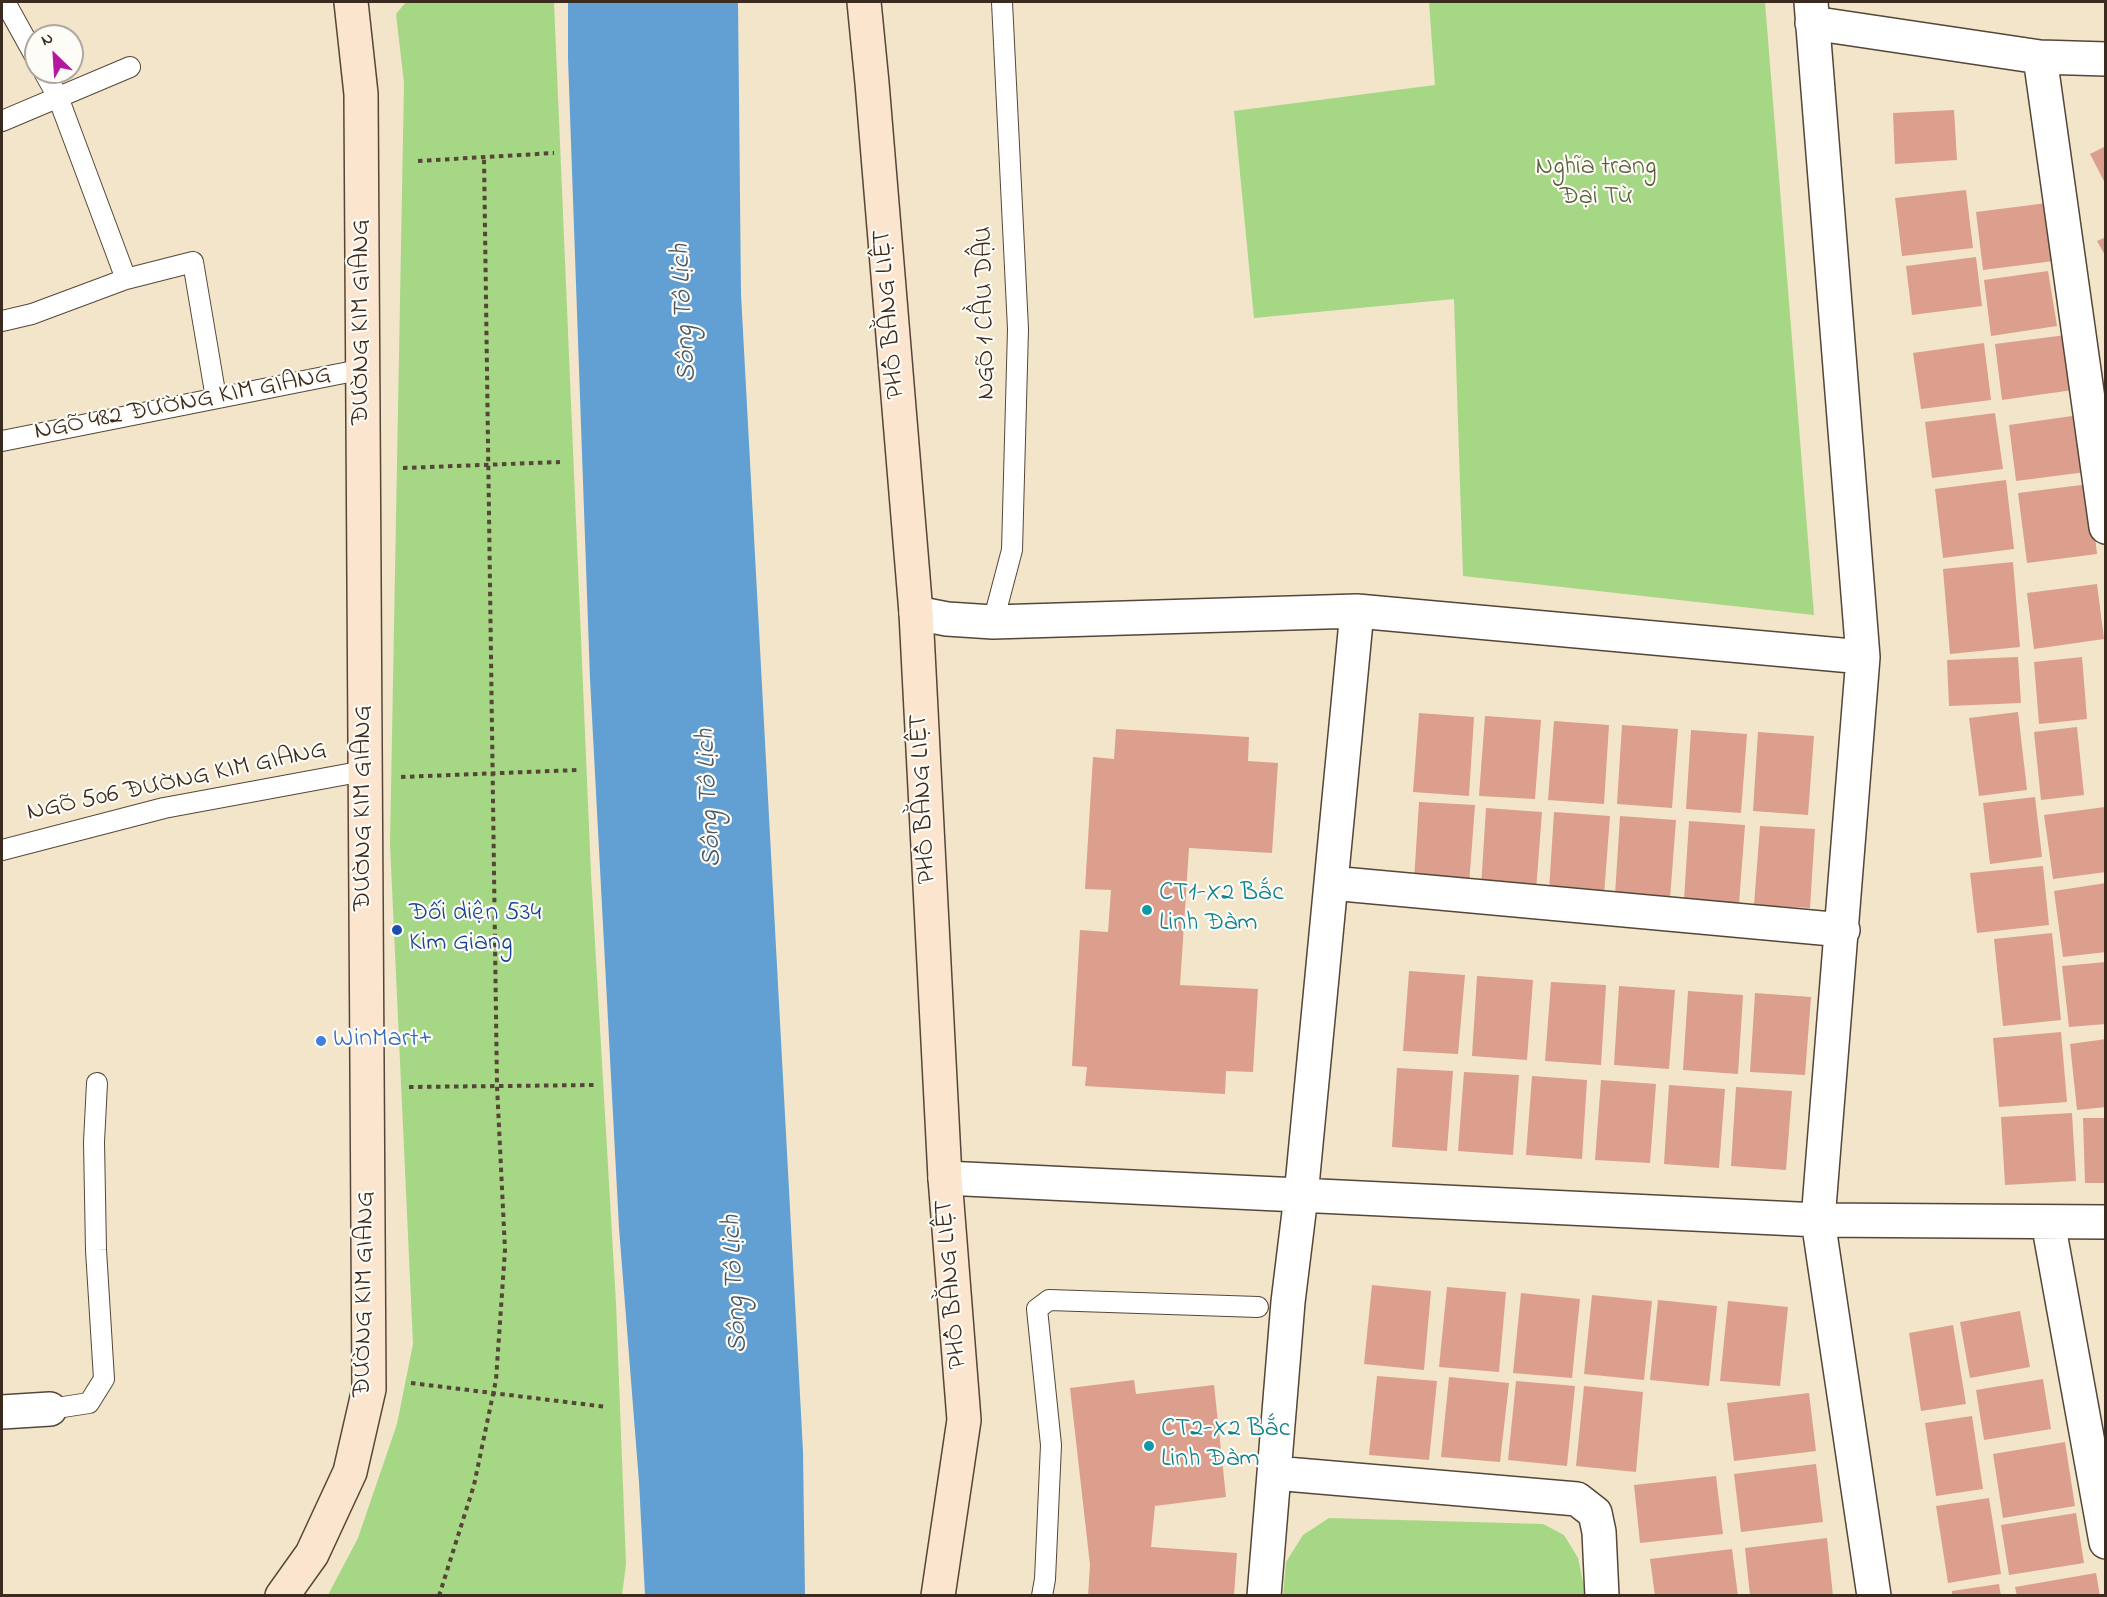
<!DOCTYPE html>
<meta charset="utf-8">
<style>
body{margin:0}
#map{position:relative;width:2107px;height:1597px;overflow:hidden;background:#f2e5ca;font-family:"Indie Flower",sans-serif}
canvas{display:block}
.frame{position:absolute;inset:0;border:3px solid #3b2a1e;pointer-events:none}
.north{position:absolute;left:24px;top:24px;width:60px;height:60px;box-sizing:border-box;background:#fdfcf7;border:2px solid #afa8a0;border-radius:50%;rotate:335deg;font-size:16px;font-weight:700;line-height:24px;text-align:center;color:#3b2a1e}
.north::after{content:'';display:block;margin:auto;width:21px;height:27px;background:#b5179e;clip-path:polygon(50% 0,100% 100%,50% 72%,0 100%)}
</style>
<div id="map">
<canvas width="2107" height="1597"></canvas>
<div class="frame"></div>
<div class="north">N</div>
</div>
<script>
const ctx = document.querySelector('canvas').getContext('2d');
ctx.lineJoin = 'round';
function fillPath(path, color) {
  ctx.fillStyle = color;
  ctx.fill(path, 'evenodd');
}
function stroke(path, color, width, dash) {
  ctx.strokeStyle = color;
  ctx.lineWidth = width;
  ctx.lineCap = dash ? 'butt' : 'round';
  ctx.setLineDash(dash || []);
  ctx.stroke(path);
}
function label(font, color, halo, rows, align = 'center') {
  ctx.font = font + ' "Indie Flower",sans-serif';
  ctx.lineWidth = 4.5;
  ctx.setLineDash([]);
  ctx.textBaseline = 'middle';
  ctx.strokeStyle = halo;
  ctx.fillStyle = color;
  for (const [text, x, y, turn = 0] of rows) {
    ctx.save();
    ctx.translate(x, y);
    ctx.rotate((+turn || 0) * Math.PI / 180);
    ctx.textAlign = isNaN(turn) ? turn : align;
    if (halo) ctx.strokeText(text, 0, 0);
    ctx.fillText(text, 0, 0);
    ctx.restore();
  }
}
const green = new Path2D(`
 M406 2H554L591 874 616 1303 626 1564 622 1595H328L358 1538 397 1424 413 1344 390 844 404 83 396 14Z
 M1429 2H1765L1814 615 1463 576 1454 299 1254 318 1234 111 1435 85Z
 M1329 1518 1543 1524 1564 1535 1578 1558 1586 1596H1283L1286 1562 1303 1535Z`);
const water = new Path2D(`
 M568 2H738L741 294 803 1451 805 1595H645L639 1482 619 1228 590 679 568 58Z`);
const building = new Path2D(`
 M1954 110 1957 160 1895 164 1893 113Z
 M2106 146V185L2090 154Z
 M1966 190 1973 248 1902 256 1895 198Z
 M2047 203 2054 261 1983 270 1976 212Z
 M2106 237V257L2097 241Z
 M1976 257 1982 306 1912 315 1906 266Z
 M2048 271 2057 326 1991 336 1984 280Z
 M2066 335 2073 390 2002 400 1995 344Z
 M1984 343 1991 400 1921 409 1913 353Z
 M1995 413 2003 469 1932 478 1925 422Z
 M2079 415 2086 472 2016 481 2009 425Z
 M2006 480 2014 549 1943 558 1935 489Z
 M2089 484 2097 554 2027 563 2018 493Z
 M2013 562 2020 647 1950 654 1943 569Z
 M2097 584 2104 639 2034 649 2027 593Z
 M2018 657 2021 703 1949 706 1947 660Z
 M2082 657 2087 719 2039 724 2034 662Z
 M2018 712 2027 790 1979 796 1969 718Z
 M1419 713 1474 717 1469 796 1413 792Z
 M1485 716 1541 720 1535 799 1479 796Z
 M1554 721 1609 725 1604 804 1548 800Z
 M1622 725 1678 729 1672 808 1617 804Z
 M2077 727 2084 795 2041 800 2034 732Z
 M1116 729 1249 737 1248 761 1278 763 1272 853 1189 848 1180 985 1258 989 1253 1072 1226 1071 1225 1094 1085 1086 1087 1067 1072 1066 1080 930 1108 932 1111 890 1085 889 1093 757 1114 759Z
 M1691 730 1747 734 1741 813 1686 809Z
 M1758 732 1814 736 1808 815 1753 811Z
 M2035 797 2042 857 1990 864 1983 803Z
 M1419 802 1475 805 1469 885 1414 881Z
 M2105 807 2106 872 2053 879 2044 815Z
 M1486 808 1542 812 1536 891 1481 887Z
 M1554 812 1610 816 1604 895 1549 891Z
 M1620 816 1676 820 1670 899 1615 895Z
 M1689 821 1745 825 1739 904 1684 900Z
 M1760 826 1815 829 1810 908 1754 905Z
 M2043 866 2049 925 1977 933 1970 873Z
 M2106 883V952L2063 957 2054 891Z
 M2052 933 2061 1020 2003 1026 1994 939Z
 M2106 962V1024L2069 1027 2062 966Z
 M1409 971 1465 975 1458 1054 1403 1051Z
 M1477 976 1533 980 1527 1060 1472 1056Z
 M1551 982 1606 985 1601 1065 1545 1061Z
 M1619 986 1675 990 1669 1069 1614 1065Z
 M1688 991 1743 995 1738 1074 1683 1070Z
 M1755 993 1811 997 1805 1075 1750 1072Z
 M2061 1032 2067 1102 1999 1107 1993 1038Z
 M2106 1039V1107L2077 1110 2070 1044Z
 M1397 1068 1453 1071 1447 1151 1392 1147Z
 M1464 1072 1519 1075 1513 1155 1458 1151Z
 M1532 1076 1587 1080 1582 1159 1526 1155Z
 M1601 1080 1656 1084 1650 1163 1595 1160Z
 M1669 1085 1725 1089 1719 1168 1664 1164Z
 M1736 1087 1792 1091 1786 1170 1731 1166Z
 M2072 1113 2076 1181 2005 1185 2001 1117Z
 M2083 1118H2106V1183H2085Z
 M1372 1285 1431 1291 1424 1370 1364 1364Z
 M1447 1287 1506 1292 1499 1372 1439 1367Z
 M1521 1293 1580 1299 1572 1378 1513 1373Z
 M1592 1295 1652 1301 1644 1380 1584 1374Z
 M1658 1300 1717 1306 1709 1386 1650 1380Z
 M1728 1301 1788 1307 1780 1386 1720 1381Z
 M2020 1311 2030 1367 1970 1378 1960 1322Z
 M1953 1325 1966 1404 1921 1411 1909 1333Z
 M1377 1376 1437 1381 1429 1460 1369 1455Z
 M1449 1377 1509 1383 1500 1462 1441 1457Z
 M2043 1379 2051 1429 1984 1440 1976 1390Z
 M1134 1380 1136 1394 1214 1385 1226 1497 1155 1506 1151 1547 1237 1553 1234 1596H1088L1090 1565 1070 1388Z
 M1516 1381 1575 1386 1567 1466 1508 1460Z
 M1584 1386 1643 1392 1636 1472 1576 1466Z
 M1809 1393 1816 1451 1734 1461 1727 1403Z
 M1972 1416 1983 1489 1936 1496 1925 1423Z
 M2065 1442 2075 1506 2003 1518 1993 1454Z
 M1816 1464 1823 1522 1741 1532 1734 1474Z
 M1716 1476 1723 1534 1640 1543 1634 1485Z
 M1989 1498 2001 1574 1948 1583 1936 1506Z
 M2076 1513 2084 1563 2009 1575 2001 1525Z
 M1827 1538 1833 1596H1750L1745 1548Z
 M1732 1549 1738 1596H1655L1650 1559Z
 M2096 1573 2100 1596H2017L2015 1587Z
 M1999 1584 2001 1596H1952V1591Z`);
const path = new Path2D(`
 M418 161 554 153
 M403 468 560 462
 M401 777 577 770
 M409 1087 595 1085
 M411 1383 607 1407
 M439 1596 474 1485 496 1380 505 1250 497 1086 484 157`);
const lane = new Path2D(`
 M5 2 36 58
 M44 72 58 97 126 279
 M2 121 130 67
 M2 321 32 314 126 279 193 262 216 398
 M2 441 364 369
 M993 622 1012 550 1018 329 1002 2
 M2 850 164 808 364 771
 M50 1409 89 1403 104 1379 96 1250 94 1142 97 1083
 M1042 1596 1045 1579 1051 1445 1037 1309 1049 1300 1258 1307`);
const street = new Path2D(`
 M1811 2 1863 657 1818 1220 1874 1596
 M1812 23 2040 57 2106 59
 M2040 57 2106 527
 M916 613 947 619 993 622 1357 611 1863 657
 M1331 883 1843 930
 M945 1178 1818 1220 2106 1222
 M2048 1222 2106 1542
 M2 1412 50 1409
 M1274 1473 1577 1499 1595 1513 1599 1532 1602 1596
 M1264 1596 1288 1302 1301 1196 1357 611`);
const secondary = new Path2D(`
 M864 2 872 83 916 613 945 1178 964 1420 938 1596
 M282 1596 312 1554 350 1472 369 1389 361 94 351 2`);
const markers = [
 [1147,910,6,"#0f9aa8"],
 [397,930,6,"#1a4fb4"],
 [321,1041,6,"#3f7fe0"],
 [1149,1446,6,"#0f9aa8"]
];
const parkNames = [
 ["Nghĩa trang",1596,169],
 ["Đại Từ",1596,199]
];
const streetNames = [
 ["NGÕ 1 CẦU DẬU",987,313,-91],
 ["PHỐ BẰNG LIỆT",891,314,-95],
 ["ĐƯỜNG KIM GIANG",363,322,-90],
 ["NGÕ 482 ĐƯỜNG KIM GIANG",183,405,-11],
 ["NGÕ 506 ĐƯỜNG KIM GIANG",177,783,-12],
 ["PHỐ BẰNG LIỆT",925,799,-93],
 ["ĐƯỜNG KIM GIANG",365,808,-90],
 ["PHỐ BẰNG LIỆT",953,1284,-95],
 ["ĐƯỜNG KIM GIANG",366,1294,-89]
];
const cultureNames = [
 ["CT1-X2 Bắc",1159,895],
 ["Linh Đàm",1159,925],
 ["CT2-X2 Bắc",1161,1431],
 ["Linh Đàm",1161,1461]
];
const transitNames = [
 ["Đối diện 534",409,915],
 ["Kim Giang",409,945]
];
const shopNames = [
 ["WinMart+",333,1041]
];
const waterNames = [
 ["Sông Tô Lịch",686,313,-93],
 ["Sông Tô Lịch",711,798,-93],
 ["Sông Tô Lịch",737,1284,-93]
];
fillPath(green, '#a6d785');
fillPath(water, '#62a0d3');
fillPath(building, '#dc9f8d');
stroke(lane, '#564638', 22);
stroke(street, '#564638', 36);
stroke(secondary, '#564638', 36);
stroke(path, '#564638', 4, [4.5, 4.5]);
stroke(lane, '#fff', 20);
stroke(street, '#fff', 33);
stroke(secondary, '#fbe5cf', 33);
for (const [x, y, r, color] of markers) {
  const dot = new Path2D();
  dot.arc(x, y, r, 0, 2 * Math.PI);
  ctx.fillStyle = color;
  ctx.fill(dot);
  stroke(dot, '#fdfcf7', 2);
}
label('26px', '#5b5e3d', '#fdfcf7', parkNames);
label('26px', '#3b2a1e', '#fdfcf7', streetNames);
label('26px', '#0d838f', '#fdfcf7', cultureNames, 'left');
label('26px', '#164399', '#fdfcf7', transitNames, 'left');
label('26px', '#366cbe', '#fdfcf7', shopNames, 'left');
label('italic 27px', '#4b5966', '#fdfcf7', waterNames);
</script>
